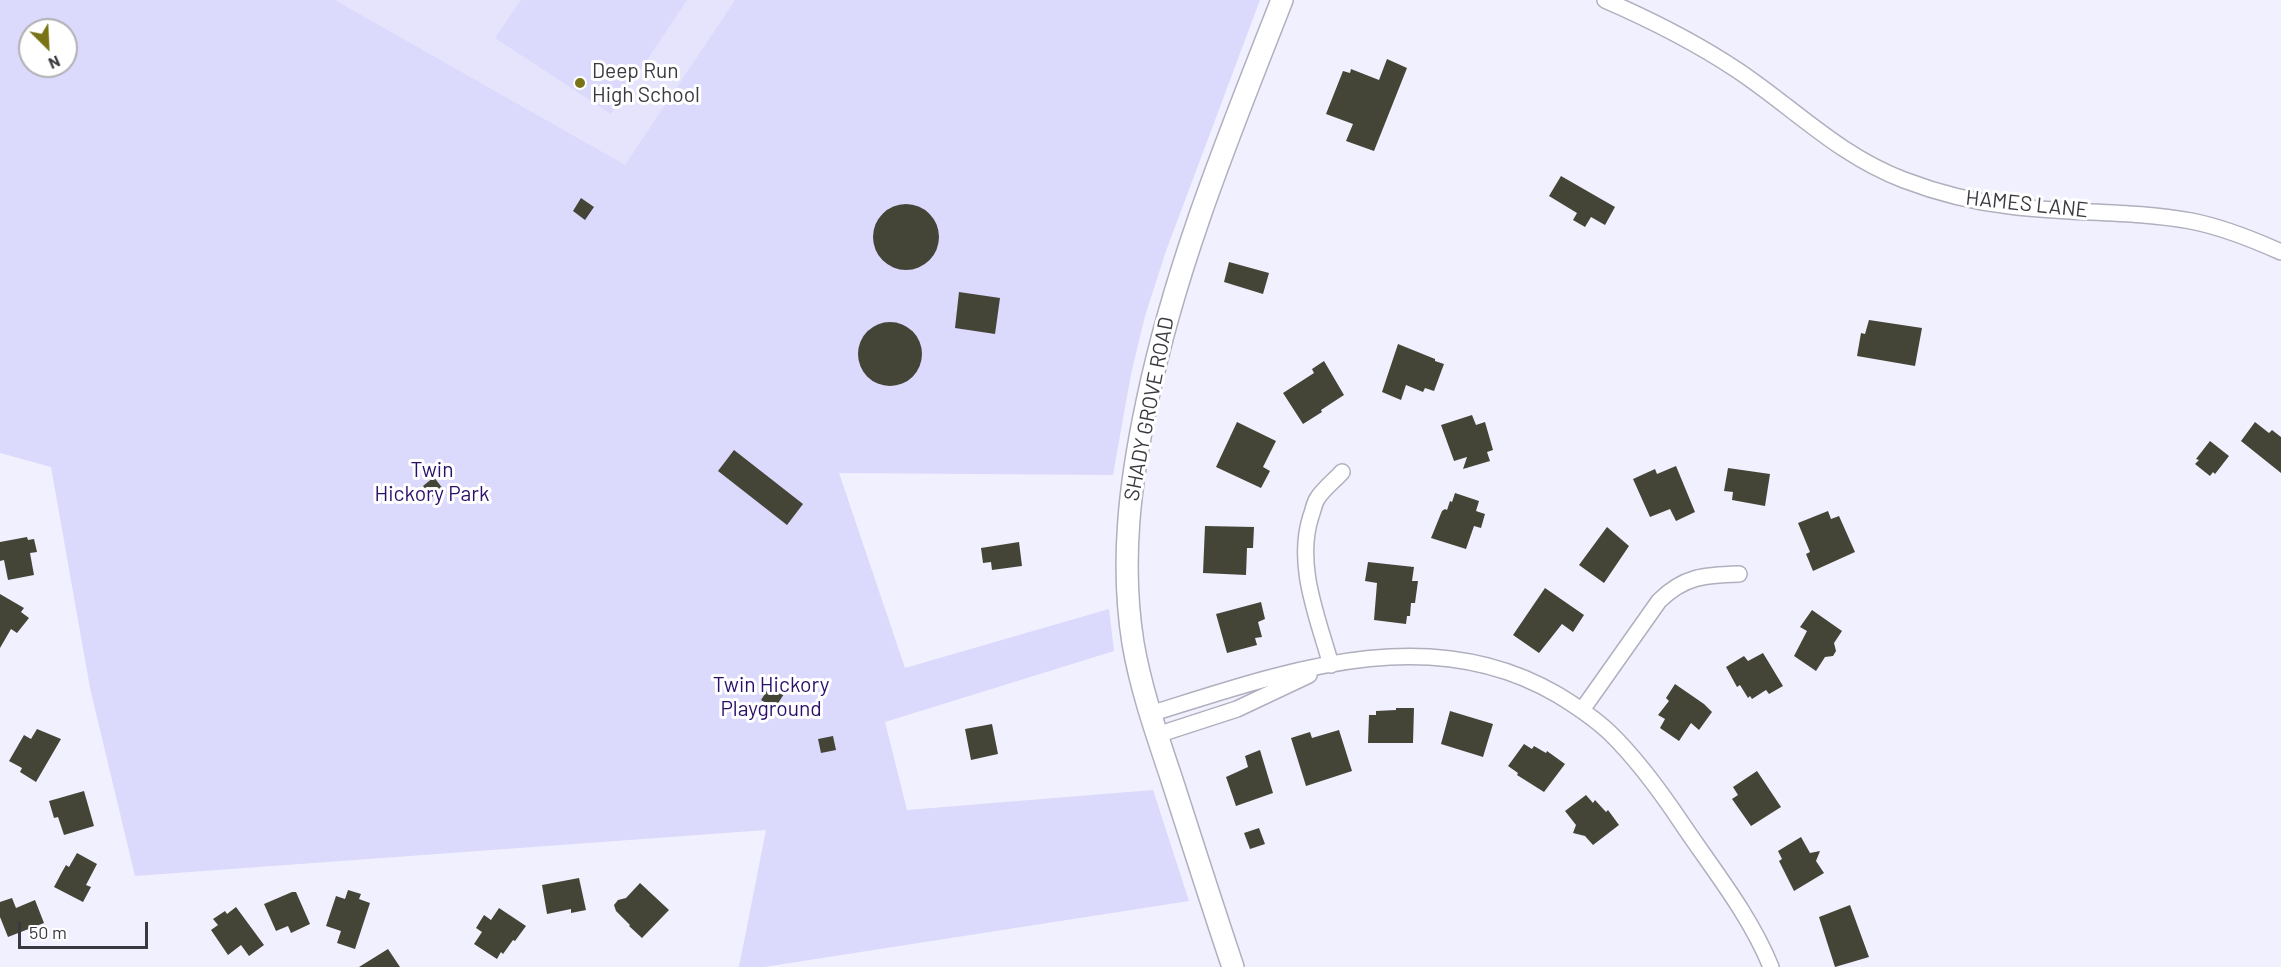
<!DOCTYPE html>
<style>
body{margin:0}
#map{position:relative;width:2281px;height:967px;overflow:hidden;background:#f1f0fe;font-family:Barlow,sans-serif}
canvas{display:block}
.north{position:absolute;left:18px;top:18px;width:60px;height:60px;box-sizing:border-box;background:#fff;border:2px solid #b0b0b2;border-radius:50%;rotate:156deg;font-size:16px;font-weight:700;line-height:24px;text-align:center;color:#39393f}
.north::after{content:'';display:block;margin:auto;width:21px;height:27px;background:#787316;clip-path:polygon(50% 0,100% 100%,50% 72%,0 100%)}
.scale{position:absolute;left:18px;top:922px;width:130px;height:27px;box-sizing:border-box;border:3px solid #39393f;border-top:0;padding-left:8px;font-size:18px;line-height:21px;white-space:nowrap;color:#39393f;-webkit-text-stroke:4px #fff;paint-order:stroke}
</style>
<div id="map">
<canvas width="2281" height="967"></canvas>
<div class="north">N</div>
<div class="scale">50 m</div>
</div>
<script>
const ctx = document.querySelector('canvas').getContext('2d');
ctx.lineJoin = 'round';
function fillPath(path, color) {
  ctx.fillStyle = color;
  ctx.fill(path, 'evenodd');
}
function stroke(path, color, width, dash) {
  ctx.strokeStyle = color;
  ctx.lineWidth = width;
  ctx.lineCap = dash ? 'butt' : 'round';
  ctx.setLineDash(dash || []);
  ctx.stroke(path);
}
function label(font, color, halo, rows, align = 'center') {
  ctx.font = font + ' Barlow,sans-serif';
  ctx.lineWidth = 6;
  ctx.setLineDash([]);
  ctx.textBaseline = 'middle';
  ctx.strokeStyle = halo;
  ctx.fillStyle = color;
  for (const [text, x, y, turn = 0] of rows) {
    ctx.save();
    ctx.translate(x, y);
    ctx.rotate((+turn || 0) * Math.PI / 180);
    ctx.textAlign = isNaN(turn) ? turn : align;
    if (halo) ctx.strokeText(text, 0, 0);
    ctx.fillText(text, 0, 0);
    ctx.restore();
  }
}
const built = new Path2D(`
 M335 0H735L625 166Z`);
const green = new Path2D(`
 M0 0H335L625 165 735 0H1260L1166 251 1145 316 1131 374 1113 475 839 473 905 668 1109 609 1114 651 885 722 907 810 1153 790 1189 901 764 967H739L766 830 135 876 90 688 51 467 0 453ZM30 30H66V66H30Z
 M521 0H687L611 114 495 38Z`);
const building = new Path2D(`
 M1387 59 1407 68 1374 151 1346 141 1353 124 1326 114 1343 71 1350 73 1351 69 1379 80Z
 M1561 176 1615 207 1605 225 1591 217 1585 227 1573 220 1577 213 1549 196Z
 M581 198 594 207 585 220 573 211Z
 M873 237a33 33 0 1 1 66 0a33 33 0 1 1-66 0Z
 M1229 262 1269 273 1263 294 1224 282Z
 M959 292 1000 298 995 334 955 328Z
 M1869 320 1922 328 1915 366 1857 356 1861 333 1865 334Z
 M858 354a32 32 0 1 1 64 0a32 32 0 1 1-64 0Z
 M1398 344 1435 359V361L1444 364 1434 391 1425 388 1423 392 1406 385 1401 400 1382 392Z
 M1324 361 1344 395 1321 410 1322 412 1303 424 1283 393 1314 373 1312 369Z
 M1472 415 1476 425 1485 422 1493 450 1487 452 1490 461 1463 469 1467 457 1454 461 1441 425Z
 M1237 422 1276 441 1263 467 1270 471 1261 488 1216 467Z
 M2255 422 2269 433 2272 430 2281 437V473L2241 441Z
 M2210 441 2229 456 2215 474 2213 472 2210 476 2195 464 2199 460 2196 459Z
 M734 450 803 504 787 525 718 471Z
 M1676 466 1695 512 1676 521 1670 509 1650 517 1633 479 1655 469 1657 474Z
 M1728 468 1770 474 1765 506 1732 500 1733 492 1724 491Z
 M434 477 443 489 432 497 423 486Z
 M1455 493 1479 501 1476 511 1485 514 1481 528 1474 526 1466 549 1431 538 1442 511 1445 509 1447 510 1450 501 1452 502Z
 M1828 511 1831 519 1839 516 1855 552 1813 571 1806 554 1810 552 1798 523Z
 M1205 526 1254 527 1253 548H1247L1246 575 1203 573Z
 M1607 527 1629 546 1604 583 1579 565Z
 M27 537 28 540 34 539 37 552 30 553 34 575 8 580 4 560 0 561V542Z
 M1019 542 1022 566 992 570 991 562 983 563 981 548Z
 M1368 562 1414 567 1412 581H1418L1415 603H1411L1410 616H1407L1406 624 1374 620 1377 583 1365 581Z
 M1545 588 1584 615 1573 632 1562 624 1539 653 1513 635Z
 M0 594 24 608 21 612 29 618 17 633 11 629 0 648Z
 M1261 602 1265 619 1258 622 1262 637 1255 638 1257 645 1227 653 1216 614Z
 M1812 610 1842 631 1834 643 1836 651 1833 656 1825 657 1816 671 1794 656 1807 631 1800 627Z
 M1763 653 1783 686 1769 694 1766 690 1752 699 1750 696 1748 698 1740 685 1737 687 1726 667 1744 656 1748 661Z
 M1675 684 1704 704 1712 712 1699 730 1691 723 1679 741 1660 728 1665 719 1658 715 1669 701 1666 698Z
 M770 686 784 694 775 708 761 700Z
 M1396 708H1414L1413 743H1368L1369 715H1376V711L1396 710Z
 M1450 711 1493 724 1483 757 1441 744Z
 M992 724 998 754 971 760 965 729Z
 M37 729 61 739 36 782 20 772 22 768 9 761 24 735 31 739Z
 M1339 730 1352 771 1306 786 1291 738 1310 732 1312 738Z
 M833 736 836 750 821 753 818 739Z
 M1524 744 1532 749 1534 746 1546 753 1547 751 1565 764 1544 792 1517 775 1518 773 1508 766Z
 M1260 750 1273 793 1236 806 1226 777 1248 767 1245 756Z
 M1757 771 1781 807 1751 826 1732 799 1738 795 1733 787Z
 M84 791 94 826 64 835 58 817 54 818 49 801Z
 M1586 795 1593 803 1595 800 1606 812 1608 810 1619 825 1593 845 1585 836 1573 833 1576 825 1565 811Z
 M1259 828 1265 844 1250 849 1244 833Z
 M1801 837 1810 853 1820 851 1816 861 1824 873 1794 891 1779 861 1782 859 1778 851Z
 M77 853 97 864 86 885 91 887 83 902 54 887 62 872 66 865 69 867Z
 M579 878 586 910 571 913V909L547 914 542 885Z
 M640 883 669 910 642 938 629 926 630 925 616 911 614 905 618 900 626 898Z
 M348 890 361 894 359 899 370 903 355 949 337 943 341 931 326 926 336 896 345 899Z
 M292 892H296L310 924 291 933 288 926 276 931 264 904Z
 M12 898 16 908 35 900 44 923 8 937 0 917V902Z
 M1850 905 1869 957 1835 967 1819 917Z
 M236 907 264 945 249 956 241 945 228 955 211 930 218 925 213 919 225 911 227 914Z
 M499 908 526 926 515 941 513 940 503 954 501 952 497 959 474 944 482 932 476 928 484 915 491 920Z
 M388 949 400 967H359Z`);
const minor = new Path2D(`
 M1605 0C1651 20 1695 42 1737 70 1794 108 1838 155 1904 180 1938 193 1973 202 2010 206 2070 214 2131 210 2191 221 2222 227 2252 239 2281 252
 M1331 665C1318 618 1295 565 1311 516 1313 511 1314 504 1317 499 1323 489 1335 480 1342 472
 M1582 710 1659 601C1684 576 1705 575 1739 574
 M1150 714C1282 673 1428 618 1558 695 1576 706 1594 718 1609 732 1638 760 1661 792 1683 825 1714 871 1750 915 1771 967
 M1157 735 1237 709 1309 675`);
const secondary = new Path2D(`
 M1233 967C1212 905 1192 842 1172 780 1157 735 1141 690 1133 643 1120 562 1130 482 1147 402 1176 263 1230 133 1282 0`);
const markers = [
 [580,83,6,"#787316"]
];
const poiNames = [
 ["Deep Run",592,71],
 ["High School",592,95]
];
const streetNames = [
 ["HAMES LANE",2027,204,6],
 ["SHADY GROVE ROAD",1149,409,-79]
];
const parkNames = [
 ["Twin",432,470],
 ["Hickory Park",432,494],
 ["Twin Hickory",771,685],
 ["Playground",771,709]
];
fillPath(built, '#e5e4fc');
fillPath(green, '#dbd9fc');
fillPath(building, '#454537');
stroke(minor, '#afafbe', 18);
stroke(secondary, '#afafbe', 24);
stroke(minor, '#fff', 15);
stroke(secondary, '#fff', 21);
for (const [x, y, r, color] of markers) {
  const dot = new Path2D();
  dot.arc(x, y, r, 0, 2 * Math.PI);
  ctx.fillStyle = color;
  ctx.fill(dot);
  stroke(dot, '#fff', 2);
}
label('21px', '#39393f', '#fff', poiNames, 'left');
label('21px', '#39393f', '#fff', streetNames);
label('21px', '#2b106a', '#fff', parkNames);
</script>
